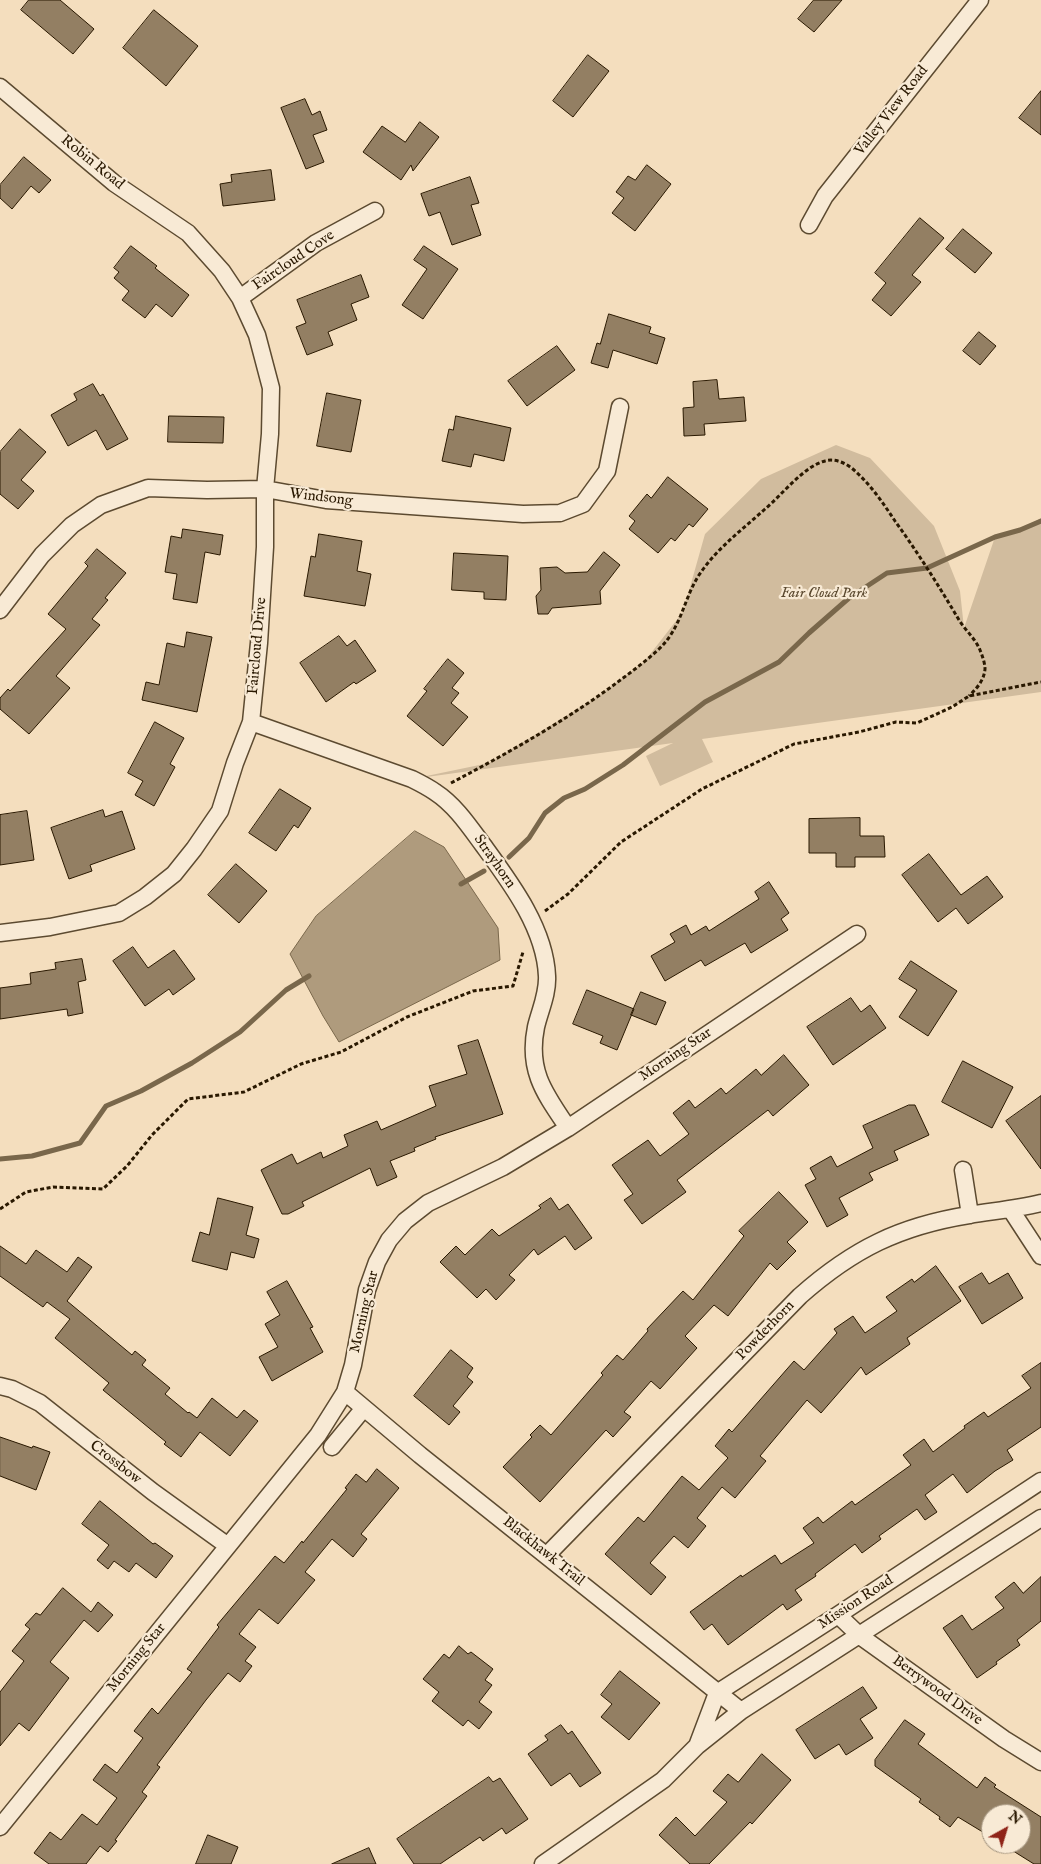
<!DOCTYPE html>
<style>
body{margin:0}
#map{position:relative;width:1041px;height:1864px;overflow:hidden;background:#f4debe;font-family:"IM FELL English",serif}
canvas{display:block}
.north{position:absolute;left:981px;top:1804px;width:50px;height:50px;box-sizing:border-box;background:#f8ead5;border:1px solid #a59680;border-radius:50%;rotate:39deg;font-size:14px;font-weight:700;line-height:20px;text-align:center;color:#291800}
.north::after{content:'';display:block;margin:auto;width:18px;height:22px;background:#8f2418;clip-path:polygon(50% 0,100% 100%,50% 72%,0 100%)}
</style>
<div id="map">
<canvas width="1041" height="1864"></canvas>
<div class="north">N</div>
</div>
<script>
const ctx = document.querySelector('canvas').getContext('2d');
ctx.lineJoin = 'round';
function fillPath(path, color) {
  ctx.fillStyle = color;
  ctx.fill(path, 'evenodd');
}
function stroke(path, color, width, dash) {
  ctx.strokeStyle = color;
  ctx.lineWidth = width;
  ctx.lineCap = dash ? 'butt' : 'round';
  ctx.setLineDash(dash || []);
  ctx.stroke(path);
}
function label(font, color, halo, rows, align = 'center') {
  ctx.font = font + ' "IM FELL English",serif';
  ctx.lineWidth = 4.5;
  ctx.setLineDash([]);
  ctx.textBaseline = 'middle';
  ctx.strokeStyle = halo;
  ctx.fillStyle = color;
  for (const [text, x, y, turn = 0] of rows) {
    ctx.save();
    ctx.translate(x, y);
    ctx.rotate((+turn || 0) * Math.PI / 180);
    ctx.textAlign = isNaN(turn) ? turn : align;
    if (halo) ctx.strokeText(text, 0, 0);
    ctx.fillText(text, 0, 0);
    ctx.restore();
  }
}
const green = new Path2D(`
 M836 445 870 458 934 526 960 591 964 628 995 537 1020 530 1041 518V692L702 739 713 762 660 786 646 756 673 743 412 779 489 763 594 699 644 662 683 612 705 534 761 479Z`);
const water = new Path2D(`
 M415 831 444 847 498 928 500 960 339 1042 323 1016 290 954 316 916Z`);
const stream = new Path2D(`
 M509 857 529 838 545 813 564 798 585 789 623 765 705 702 779 662 809 633 849 598 887 573 927 568 995 537 1020 530 1041 521
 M461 884 484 871
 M0 1159 32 1156 80 1143 106 1106 141 1091 192 1063 240 1032 286 990 309 976`);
const building = new Path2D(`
 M29 0H60L94 29 73 54 21 10Z
 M814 0H842L814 32 798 19Z
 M154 10 198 46 166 86 123 48Z
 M588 55 609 71 573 117 553 101Z
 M1041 91V135L1019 118Z
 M305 99 312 115 320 111 327 130 313 135 324 162 306 169 281 108Z
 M420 122 439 137 413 171 411 165 401 180 363 152 382 126 405 142Z
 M24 157 51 180 39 193 31 186 12 209 0 198V185Z
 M647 165 671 184 635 231 612 213 624 198 616 192 628 176 635 180Z
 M271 170 275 200 223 206 220 184 232 182 231 175Z
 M470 177 479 203 471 205 481 235 452 245 440 212 429 216 421 194Z
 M920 218 944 238 912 275 921 282 891 316 872 300 886 283 875 273Z
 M963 229 992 253 975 273 946 249Z
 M131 246 157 266 155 268 189 295 172 317 156 304 145 318 122 300 129 291 114 278 119 272 114 268Z
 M424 246 458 269 423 319 402 305 427 269 414 260Z
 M361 275 369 297 351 304 357 320 328 332 333 345 307 355 296 327 306 323 297 300Z
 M609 314 651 327 649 333 665 338 657 364 613 350 608 368 591 363 597 343 600 344Z
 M979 332 996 346 980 365 963 351Z
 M557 346 575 370 527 406 508 381Z
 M717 380 719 399 744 397 746 421 704 424 705 435 684 436 683 408 694 407 693 382Z
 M93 384 100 396 103 394 128 439 107 450 96 430 68 446 51 415 77 400 74 394Z
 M327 393 361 400 351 452 317 446Z
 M169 416 224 417 223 443 168 442Z
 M456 416 511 428 504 461 474 454 471 467 442 461 449 429 453 430Z
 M20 429 46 452 21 480 34 491 18 509 0 494V452Z
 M668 477 708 509 693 527 689 524 675 541 671 538 658 553 629 529 635 521 629 516 647 494 651 498Z
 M183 529 223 535 220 555 205 552 197 603 173 599 177 574 165 572 171 536 181 538Z
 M319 534 362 541 357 571 371 574 365 606 304 596 311 556 315 557Z
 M97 549 126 573 105 598 108 600 92 619 100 625 56 676 70 688 29 734 0 709V698L8 689 10 691 66 629 48 614 88 566 85 563Z
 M604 552 620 565 600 591 601 604 552 608 548 614H538L536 596 541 590 540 568 557 567 565 573 587 572Z
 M454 553 508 556 506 600 484 599V592L452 590Z
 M187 632 212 637 197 712 142 700 146 682 159 685 167 643 184 647Z
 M339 636 347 646 355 640 376 671 356 684 354 682 326 702 300 663Z
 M448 659 464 673 452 688 459 693 451 703 468 717 443 746 407 716 427 691 424 689Z
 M155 722 184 738 170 764 175 767 154 806 135 795 143 781 128 773Z
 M280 789 311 808 298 828 294 825 276 851 249 833Z
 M103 810 105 817 122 811 135 849 90 865 92 871 69 879 51 828Z
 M27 811 34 860 0 865V815Z
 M860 818V836H884L885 857H855V867H836V853H809V819Z
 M929 854 961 895 987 876 1003 897 968 924 956 908 938 922 902 875Z
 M236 864 267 891 239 923 208 895Z
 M769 882 789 913 781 919 788 930 751 953 745 943 705 966 701 960 665 981 651 956 675 942 670 934 686 925 691 935 706 926 709 931 759 899 755 892Z
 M133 947 148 968 174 950 195 979 173 995 169 989 145 1006 113 961Z
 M82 959 86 980 78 982 83 1013 68 1016 67 1009 0 1019V988L31 984 30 973 56 969 55 963Z
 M911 961 957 991 928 1036 899 1017 917 990 899 979Z
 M587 990 634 1009 617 1050 600 1043 603 1036 573 1024Z
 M641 992 666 1002 656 1025 631 1015Z
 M851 998 861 1012 870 1005 886 1028 833 1065 807 1027Z
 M478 1040 503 1114 435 1137 436 1139 414 1148 415 1151 390 1161 397 1177 377 1186 370 1168 302 1202 304 1206 288 1214H282L261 1170 292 1154 297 1164 321 1152 323 1158 348 1146 344 1135 377 1121 381 1130 436 1106 429 1086 467 1074 458 1046Z
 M784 1055 809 1085 773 1116 768 1110 677 1180 686 1192 642 1224 624 1200 633 1194 612 1165 648 1140 660 1156 689 1134 673 1113 689 1100 695 1108 721 1088 726 1094 756 1069 761 1075Z
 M963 1061 1013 1087 992 1128 942 1102Z
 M1041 1096V1169L1006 1121Z
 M909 1105H915L929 1135 894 1151 898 1160 869 1173 873 1180 839 1198 848 1215 827 1227 805 1185 816 1179 810 1168 831 1156 837 1167 873 1148 863 1126Z
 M779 1192 808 1222 787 1242 796 1251 777 1270 770 1263 728 1316 714 1305 685 1336 697 1348 660 1389 651 1381 624 1412 631 1417 613 1437 606 1430 540 1502 503 1467 532 1437 530 1435 540 1425 551 1435 603 1375 601 1373 617 1355 623 1360 648 1331 647 1329 683 1291 693 1300 744 1236 739 1231Z
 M218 1198 253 1207 246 1235 259 1239 254 1258 231 1252 227 1270 192 1261 200 1232 209 1235Z
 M551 1198 559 1210 568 1204 592 1238 575 1250 565 1236 538 1255 534 1249 509 1275 515 1280 496 1300 486 1289 477 1298 440 1262 456 1246 465 1255 492 1229 499 1236 541 1208 539 1206Z
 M0 1246 26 1264 36 1250 67 1272 78 1257 92 1267 67 1301 132 1355 135 1351 146 1360 142 1365 170 1388 165 1394 188 1413 189 1412 197 1418 212 1398 237 1418 244 1410 258 1421 230 1456 200 1432 181 1457 164 1444 166 1442 103 1390 109 1383 55 1338 70 1319 47 1302 43 1307 0 1276Z
 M936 1266 961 1301 907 1338 910 1344 866 1375 861 1367 821 1413 807 1400 760 1456 766 1461 735 1498 722 1487 697 1518 706 1526 688 1548 674 1536 650 1563 666 1577 651 1595 605 1554 638 1517 644 1522 682 1476 699 1490 728 1458 715 1446 729 1429 732 1432 794 1361 804 1370 837 1333 834 1329 853 1316 865 1333 897 1311 886 1297 912 1279 914 1282Z
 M982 1273 989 1284 1008 1273 1023 1298 982 1324 959 1287Z
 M287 1281 313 1327 310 1328 323 1352 272 1381 259 1357 278 1347 265 1324 280 1315 267 1292Z
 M451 1350 473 1368 467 1377 473 1382 453 1406 460 1412 449 1425 414 1396Z
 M1041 1363V1427L1007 1450 1013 1460 995 1471 967 1493 953 1474 925 1495 937 1512 925 1520 917 1509 879 1536 881 1539 862 1553 855 1544 815 1574 816 1576 795 1590 802 1600 787 1610 783 1604 728 1645 712 1624 704 1630 690 1612 741 1575 742 1577 775 1555 781 1564 814 1543 803 1528 818 1517 823 1523 852 1501 855 1505 911 1465 903 1455 924 1439 933 1452 965 1428 964 1426 984 1412 988 1417 1031 1388 1022 1376Z
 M0 1437 32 1448 33 1446 50 1452 36 1490 0 1476Z
 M377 1469 399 1488 361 1534 367 1539 353 1557 332 1539 305 1572 315 1580 278 1624 259 1609 239 1634 256 1647 245 1661 252 1666 240 1682 228 1673 206 1700 157 1765 160 1767 142 1792 147 1796 115 1840 117 1841 108 1852 100 1846 86 1864H49L34 1853 50 1832 61 1840 82 1814 97 1825 117 1798 93 1780 105 1764 117 1773 143 1738 134 1731 152 1708 158 1714 192 1672 187 1669 219 1627 217 1625 275 1556 284 1563 302 1541 303 1543 347 1489 345 1488 356 1474 366 1482Z
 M100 1501 153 1544 155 1543 173 1556 156 1578 136 1563 129 1572 114 1561 108 1569 97 1560 109 1545 82 1524Z
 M1041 1577V1621L1017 1640 1020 1645 996 1662 997 1664 977 1678 943 1628 962 1615 972 1630 1004 1608 995 1597 1014 1582 1023 1593Z
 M63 1588 91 1612 98 1602 113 1615 98 1632 84 1620 50 1662 69 1678 29 1731 19 1723 0 1746V1692L24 1661 12 1651 30 1629 25 1625 36 1613 40 1615Z
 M459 1646 468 1654 471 1652 493 1669 485 1680 492 1685 479 1702 492 1712 479 1729 468 1720 463 1726 432 1701 439 1692 423 1679 444 1654 449 1658Z
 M620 1671 660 1703 629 1740 601 1717 612 1704 601 1695Z
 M863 1687 877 1708 860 1719 873 1738 846 1755 839 1744 815 1759 796 1730Z
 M905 1720 925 1734 918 1744 977 1788 985 1777 996 1785 994 1787 1041 1817V1864H1034L1002 1844H1021V1814H991V1837L958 1817 950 1827 939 1819 940 1817 919 1802 921 1799 875 1766V1760Z
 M561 1725 568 1734 572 1731 601 1773 580 1787 570 1773 551 1786 528 1754 548 1740 545 1736Z
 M762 1754 791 1780 752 1824 750 1822 709 1864H690L659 1835 676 1817 695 1836 727 1802 713 1791 728 1774 738 1782Z
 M489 1777 493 1782 500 1778 528 1819 506 1834 502 1828 483 1841 480 1837 440 1864H414L397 1839Z
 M208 1835 238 1847 231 1864H196Z
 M369 1848 376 1864H332Z`);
const path = new Path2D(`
 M451 783C506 754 560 724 611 687 627 675 644 663 659 649 682 627 683 600 699 575 717 548 742 530 765 509 782 495 804 466 825 461 835 458 846 463 854 470 871 485 883 503 895 521 918 553 939 586 959 620 965 630 975 638 980 650 982 655 985 663 985 669 984 681 976 689 969 696
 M545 911 568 894 621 842 702 789 794 744 859 732 896 722 917 723 952 707 969 696 1041 682
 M0 1209 26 1192 53 1187 103 1189 127 1166 152 1135 188 1099 244 1092 301 1064 341 1052 407 1017 473 991 513 986 523 952`);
const street = new Path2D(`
 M0 87 114 183 188 233 222 271 240 298 257 335 271 388 270 434 265 489V547L259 643 251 722 235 763 220 811 194 849 174 874 145 897 119 913 50 927 0 933
 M809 225 825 196 980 0
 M240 298 316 243 375 211
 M0 610 42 555 72 525 101 505 148 488 207 490 265 489 326 500 523 514 560 513 583 504 607 471 620 407
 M251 722 412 779C420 783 428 787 435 792 455 805 469 826 483 845 510 882 545 928 547 976 548 994 540 1010 536 1027 527 1071 545 1094 568 1128
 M963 1170 970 1215
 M1011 1210 1041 1256
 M0 1386 12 1389 40 1403 153 1492 228 1546
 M345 1392 420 1455 741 1711
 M332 1447 364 1408
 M547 1555 800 1296C853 1249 900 1226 969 1215 993 1211 1017 1209 1041 1203
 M838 1615 860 1636 1004 1739 1041 1762
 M697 1746 717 1693 838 1615 1041 1481
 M0 1827 318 1435 345 1392 353 1365 367 1290 377 1262 389 1240 405 1221 428 1203 503 1167 568 1128 857 934
 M543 1864 663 1780 697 1746 741 1711 1041 1518`);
const streetNames = [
 ["Valley View Road",892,111,-52],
 ["Robin Road",92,163,39],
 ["Faircloud Cove",294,261,-34],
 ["Windsong",321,498,7],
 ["Faircloud Drive",258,646,-85],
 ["Strayhorn",494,862,55],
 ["Morning Star",676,1055,-34],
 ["Morning Star",365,1312,-77],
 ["Powderhorn",766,1331,-46],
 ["Crossbow",115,1463,38],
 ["Blackhawk Trail",543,1552,39],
 ["Mission Road",856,1603,-33],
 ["Morning Star",137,1658,-51],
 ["Berrywood Drive",937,1691,36]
];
const parkNames = [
 ["Fair Cloud Park",824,594]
];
fillPath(green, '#d1bc9e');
fillPath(water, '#af9b7d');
stroke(water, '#79674b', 1);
stroke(stream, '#79674b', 5);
fillPath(building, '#937f63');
stroke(building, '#291800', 1);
stroke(street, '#5c4a30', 19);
stroke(path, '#291800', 3, [4, 2.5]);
stroke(street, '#f8ead5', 16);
label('15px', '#291800', '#f8ead5', streetNames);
label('italic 15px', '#5b492f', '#f8ead5', parkNames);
</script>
